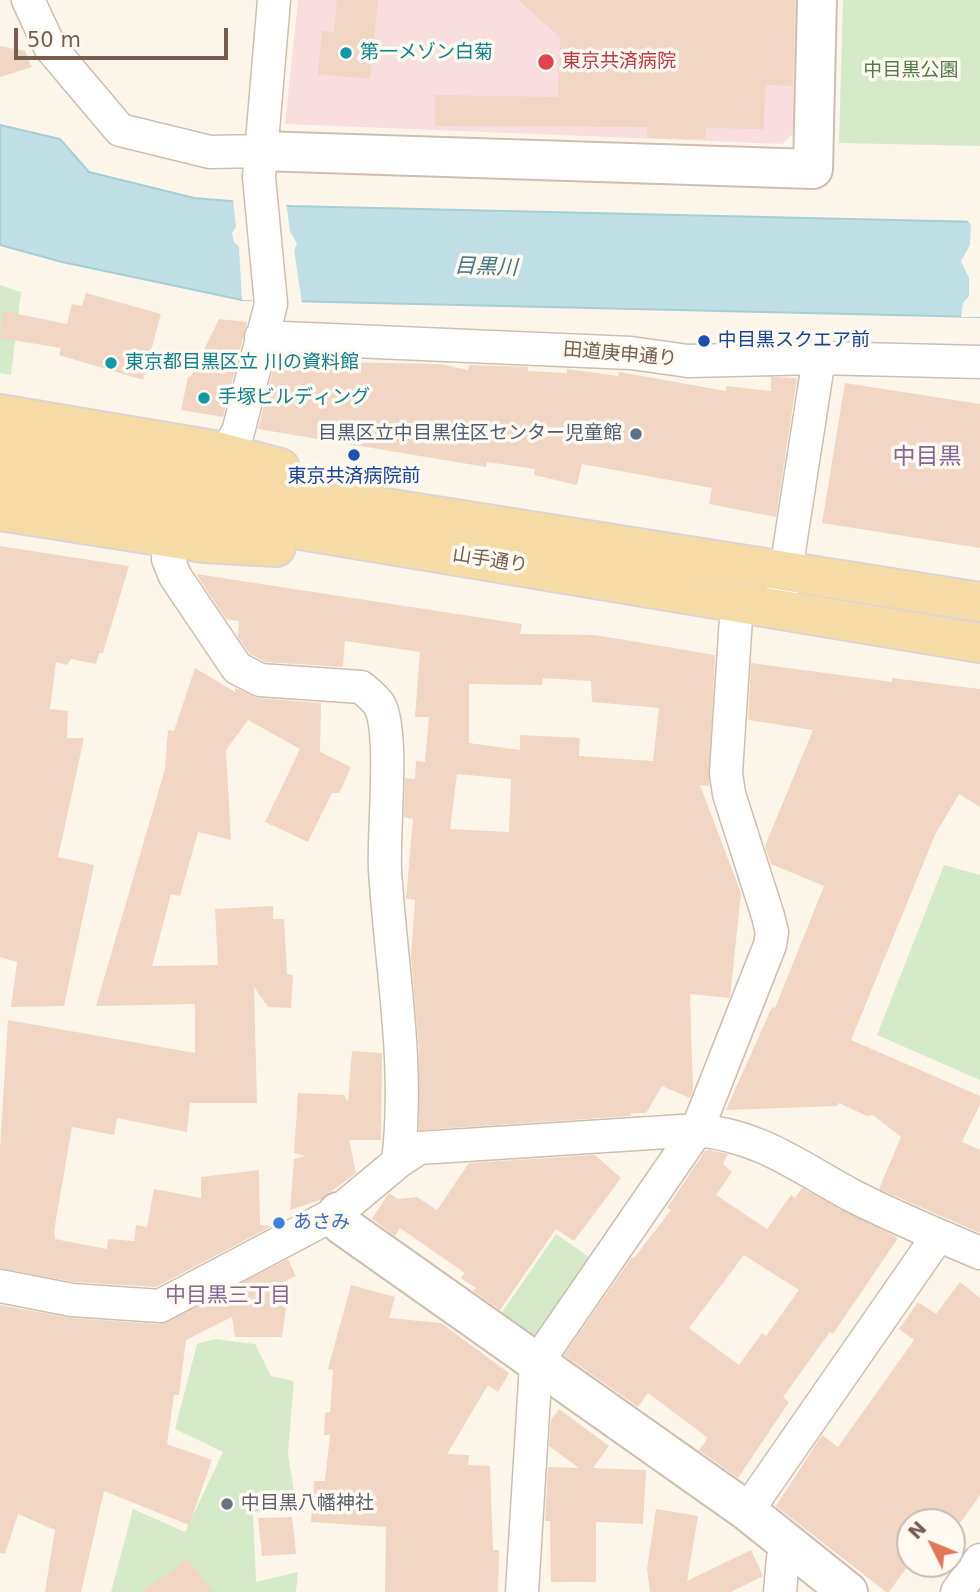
<!DOCTYPE html>
<meta charset="utf-8">
<style>
body{margin:0}
#map{position:relative;width:980px;height:1592px;overflow:hidden;background:#fcf6ea;font-family:"DejaVu Sans",sans-serif}
canvas{display:block}
.north{position:absolute;left:896px;top:1508px;width:70px;height:70px;box-sizing:border-box;background:#fef9f1;border:2px solid #c8bbb0;border-radius:50%;rotate:313deg;font-size:19px;font-weight:700;line-height:28px;text-align:center;color:#765d4e}
.north::after{content:'';display:block;margin:auto;width:24px;height:32px;background:#e07855;clip-path:polygon(50% 0,100% 100%,50% 72%,0 100%)}
.scale{position:absolute;left:14px;top:28px;width:214px;height:32px;box-sizing:border-box;border:4px solid #765d4e;border-top:0;padding-left:9px;font-size:21px;line-height:24px;white-space:nowrap;color:#765d4e;-webkit-text-stroke:5px #fef9f1;paint-order:stroke}
</style>
<div id="map">
<canvas width="980" height="1592"></canvas>
<div class="north">N</div>
<div class="scale">50 m</div>
</div>
<script>
const ctx = document.querySelector('canvas').getContext('2d');
ctx.lineJoin = 'round';
function fillPath(path, color) {
  ctx.fillStyle = color;
  ctx.fill(path, 'evenodd');
}
function stroke(path, color, width, dash) {
  ctx.strokeStyle = color;
  ctx.lineWidth = width;
  ctx.lineCap = dash ? 'butt' : 'round';
  ctx.setLineDash(dash || []);
  ctx.stroke(path);
}
function label(font, color, halo, rows, align = 'center') {
  ctx.font = font + ' "DejaVu Sans","Noto Sans JP",sans-serif';
  ctx.lineWidth = 7;
  ctx.setLineDash([]);
  ctx.textBaseline = 'middle';
  ctx.strokeStyle = halo;
  ctx.fillStyle = color;
  for (const [text, x, y, turn = 0] of rows) {
    ctx.save();
    ctx.translate(x, y);
    ctx.rotate((+turn || 0) * Math.PI / 180);
    ctx.textAlign = isNaN(turn) ? turn : align;
    if (halo) ctx.strokeText(text, 0, 0);
    ctx.fillText(text, 0, 0);
    ctx.restore();
  }
}
const medical = new Path2D(`
 M298 0H802L799 128 782 144 285 124Z`);
const green = new Path2D(`
 M843 0H980V146L839 143Z
 M0 285 21 292 11 375 0 373Z
 M944 865 980 875V1080L877 1035Z
 M556 1234 592 1259 539 1336 532 1337 500 1315Z
 M215 1339 255 1344 271 1376 294 1381 288 1453 297 1511 253 1512 256 1582 298 1572 296 1592H111L133 1509 185 1532 223 1452 175 1429 197 1344Z`);
const water = new Path2D(`
 M0 125 60 139 89 172 194 198 290 206 980 222V317L242 300 62 262 0 245Z`);
const pier = new Path2D(`
 M233 198 286 202 290 231 297 244 294 250 302 303 242 300 239 247 234 242 232 233 236 227Z
 M965 218H980V317H961L963 303 969 296V278L961 261 970 245 971 225Z`);
const building = new Path2D(`
 M337 0H378L370 79 318 74 322 31 334 32Z
 M518 0H795L793 86 765 85 764 129 706 128 705 139 647 138V127L435 126V95L558 97 560 37Z
 M0 46 25 51 32 67 0 77Z
 M86 293 161 314 143 380 59 355 61 348 0 338 3 311 67 324 72 304 82 306Z
 M219 319 247 322 223 417 181 410 188 377 191 376Z
 M275 361 440 364 468 370 469 365 528 367V371L567 373V369L618 376 619 372 726 391V386L771 391V377L797 378 776 517 709 504 712 488 582 464 577 485 534 475 535 469 487 462 486 467 258 429Z
 M845 383 980 404V548L822 523Z
 M0 546 129 566 103 653H99L96 664 71 659 67 665 56 662 50 709 68 711 67 738H84L58 857 94 865 64 1006 11 1007 17 962 0 957Z
 M196 574 522 624 520 634 595 635 715 655 709 786 700 785 741 893 730 998 690 994 693 1090 690 1098 662 1086 646 1113H631V1116L419 1130V1052L411 955 415 900 406 899 413 819 404 817 405 778 415 779 416 761 425 762 429 717H415L420 652 345 641 343 667 265 662 250 654 238 637 239 621 226 619ZM543 678 591 681 592 702 659 708 653 761 579 756 580 738 520 735V750L469 743V684L542 685ZM457 774 511 779 509 832 450 829Z
 M751 663 892 682V678L980 689V807L959 794 935 835 851 1040 980 1096V1104L962 1142 980 1150V1233L879 1189 901 1137 873 1115 867 1116 839 1103 837 1106 726 1110 772 1007 775 1008 824 886 771 864 765 846 813 730 748 720Z
 M195 668 235 692V688L258 698 321 703 320 752 351 767 339 793H332L308 842 265 822 300 749 248 720 226 750 231 840 198 832 180 896 171 894 152 966 218 965 215 909 273 906V919H284L287 974 293 975 291 1008 268 1007 254 987 257 1103H190L187 1132 117 1118 114 1135 72 1127 54 1231 55 1239 107 1249 108 1239 134 1241 136 1225 147 1227 154 1189 201 1198V1177L259 1170 260 1225 272 1226 156 1287 74 1282 0 1268V1148L8 1020 195 1053V1004L96 1006 165 769 168 730 174 731Z
 M352 1051 382 1053 381 1140H349L356 1173 320 1200 290 1210 294 1159 306 1156 294 1153 298 1093 344 1095 348 1102Z
 M709 1150 728 1154 723 1164 732 1172 716 1195 767 1229 791 1195 795 1198 802 1188 898 1238 833 1334 830 1332 783 1397 789 1402 738 1478 699 1450 708 1438 648 1393 638 1407 564 1355 632 1257 634 1258 671 1210 667 1208 705 1151ZM744 1255 799 1290 766 1336 762 1333 739 1365 689 1328Z
 M595 1155 621 1178 574 1241 556 1229 500 1310 473 1291 476 1288 461 1278 465 1273 400 1228 395 1236 372 1219 389 1193 398 1199 417 1197 437 1210 469 1163Z
 M288 1259 296 1276 270 1288 287 1301 282 1337H235L232 1317 186 1340 179 1395H174L167 1444 212 1460 189 1525 104 1491 81 1592H45L55 1530 18 1514 5 1554 0 1553V1305L71 1318 159 1324Z
 M960 1282 980 1298V1495L961 1522H910V1563L889 1592H886L776 1506 822 1435 838 1447 914 1340 899 1329 918 1302 936 1314Z
 M351 1285 395 1297 389 1318 441 1323 509 1373 498 1392 488 1385 447 1454 469 1455 468 1465 490 1466 493 1550H499L498 1592H385L386 1527 311 1522 314 1481H325L330 1435H324L325 1413 330 1412 333 1370 328 1369Z
 M559 1409 609 1446 593 1468 646 1470 643 1524 596 1522V1582H551L550 1521H545L548 1467 579 1468 549 1446 551 1420Z
 M656 1509 698 1516 687 1581 751 1550 763 1576 731 1592H650L647 1569Z
 M292 1517 296 1554 262 1556 258 1518Z
 M188 1559 213 1592H141Z`);
const minor = new Path2D(`
 M28 0 50 47 120 130 210 152 260 151
 M261 337 631 353 688 361 819 358 980 362
 M213 450 229 447 238 432 271 304 259 177 274 0
 M169 538 168 559 175 576 237 668 260 680 361 687C367 692 376 699 380 706 394 734 383 833 385 870 391 967 410 1064 398 1162L419 1148 697 1130C761 1136 799 1167 853 1196 894 1217 937 1235 980 1253
 M782 596 819 358
 M0 1286 72 1300 160 1306 338 1212 398 1162
 M747 1511 938 1236
 M522 1592 536 1364 697 1130 770 945 772 932 768 916 729 794 726 773 737 602
 M780 1592 783 1558 791 1544
 M957 1592 980 1560`);
const tertiary = new Path2D(`
 M260 151 813 169 817 0
 M338 1212 342 1225 747 1511 848 1592`);
const primary = new Path2D(`
 M0 414 213 450 280 468
 M0 447 980 602
 M0 480 980 643
 M0 511 204 543 276 547`);
const markers = [
 [346,53,7,"#0f9aa8"],
 [546,62,9,"#e0444e"],
 [704,341,7,"#1a4fb4"],
 [111,363,7,"#0f9aa8"],
 [204,398,7,"#0f9aa8"],
 [636,434,7,"#5c6f8a"],
 [354,455,7,"#1a4fb4"],
 [279,1223,7,"#3f7fe0"],
 [227,1504,7,"#6b7280"]
];
const cultureNames = [
 ["第一メゾン白菊",360,53],
 ["東京都目黒区立 川の資料館",125,363],
 ["手塚ビルディング",218,398]
];
const healthNames = [
 ["東京共済病院",562,62]
];
const parkNames = [
 ["中目黒公園",911,71]
];
const transitNames = [
 ["中目黒スクエア前",718,341],
 ["東京共済病院前",354,477,"center"]
];
const streetNames = [
 ["田道庚申通り",620,355,5],
 ["山手通り",490,561,9]
];
const serviceNames = [
 ["目黒区立中目黒住区センター児童館",622,434]
];
const shopNames = [
 ["あさみ",293,1223]
];
const worshipNames = [
 ["中目黒八幡神社",241,1504]
];
const waterNames = [
 ["目黒川",486,268,2]
];
const neighbourhoodNames = [
 ["中目黒三丁目",228,1297]
];
const quarterNames = [
 ["中目黒",927,458]
];
fillPath(medical, '#f9dee0');
fillPath(green, '#d5eac8');
fillPath(water, '#bfdfe5');
stroke(water, '#a5ced7', 2);
fillPath(pier, '#fcf6ea');
fillPath(building, '#f0d6c3');
stroke(minor, '#cebeb0', 35);
stroke(tertiary, '#cebeb0', 42);
stroke(primary, '#dbd5d1', 42);
stroke(minor, '#fff', 32);
stroke(tertiary, '#fff', 38);
stroke(primary, '#f7dba6', 38);
for (const [x, y, r, color] of markers) {
  const dot = new Path2D();
  dot.arc(x, y, r, 0, 2 * Math.PI);
  ctx.fillStyle = color;
  ctx.fill(dot);
  stroke(dot, '#fef9f1', 2.5);
}
label('19px', '#0d838f', '#fef9f1', cultureNames, 'left');
label('19px', '#be3a42', '#fef9f1', healthNames, 'left');
label('19px', '#547b46', '#fef9f1', parkNames);
label('19px', '#164399', '#fef9f1', transitNames, 'left');
label('19px', '#765d4e', '#fef9f1', streetNames);
label('19px', '#4e5e75', '#fef9f1', serviceNames, 'right');
label('19px', '#366cbe', '#fef9f1', shopNames, 'left');
label('19px', '#5b616d', '#fef9f1', worshipNames, 'left');
label('italic 21px', '#447682', '#fef9f1', waterNames);
label('21px', '#846692', '#fef9f1', neighbourhoodNames);
label('23px', '#846692', '#fef9f1', quarterNames);
</script>
